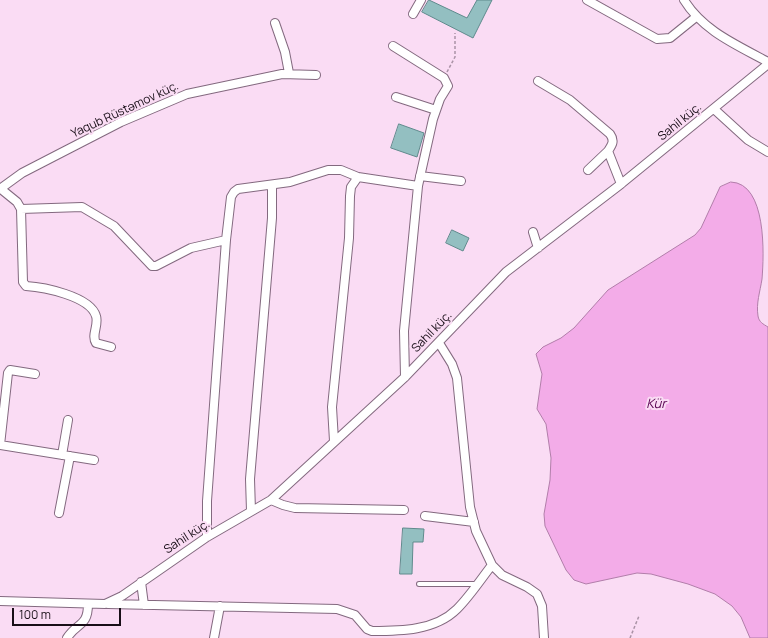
<!DOCTYPE html>
<meta charset="utf-8">
<style>
body{margin:0}
#map{position:relative;width:768px;height:638px;overflow:hidden;background:#fadcf4;font-family:Manrope,sans-serif}
canvas{display:block}
.scale{position:absolute;left:12px;top:608px;width:109px;height:18px;box-sizing:border-box;border:2px solid #180e17;border-top:0;padding-left:5px;font-size:12px;line-height:14px;white-space:nowrap;color:#180e17;-webkit-text-stroke:3px #fadcf4;paint-order:stroke}
</style>
<div id="map">
<canvas width="768" height="638"></canvas>
<div class="scale">100 m</div>
</div>
<script>
const ctx = document.querySelector('canvas').getContext('2d');
ctx.lineJoin = 'round';
function fillPath(path, color) {
  ctx.fillStyle = color;
  ctx.fill(path, 'evenodd');
}
function stroke(path, color, width, dash) {
  ctx.strokeStyle = color;
  ctx.lineWidth = width;
  ctx.lineCap = dash ? 'butt' : 'round';
  ctx.setLineDash(dash || []);
  ctx.stroke(path);
}
function label(font, color, halo, rows, align = 'center') {
  ctx.font = font + ' Manrope,sans-serif';
  ctx.lineWidth = 4;
  ctx.setLineDash([]);
  ctx.textBaseline = 'middle';
  ctx.strokeStyle = halo;
  ctx.fillStyle = color;
  for (const [text, x, y, turn = 0] of rows) {
    ctx.save();
    ctx.translate(x, y);
    ctx.rotate((+turn || 0) * Math.PI / 180);
    ctx.textAlign = isNaN(turn) ? turn : align;
    if (halo) ctx.strokeText(text, 0, 0);
    ctx.fillText(text, 0, 0);
    ctx.restore();
  }
}
const water = new Path2D(`
 M731 182C767 183 764 255 762 279 760 292 756 303 758 316 759 322 763 324 768 327V638H750L741 617 732 606 715 594 688 584 651 574 637 573 586 584 574 580 566 570 545 526 544 514 550 480 551 458 546 424 537 409 542 374 536 354 543 347 561 338 574 328 608 290 695 235 701 228 720 187Z`);
const building = new Path2D(`
 M429 0 467 18 477 0H492L473 38 422 12Z
 M399 124 424 133 417 157 391 148Z
 M452 230 469 238 463 251 446 243Z
 M403 528 424 529 423 542H413L412 574H400Z`);
const path = new Path2D(`
 M447 72 455 57V33
 M630 638 639 616`);
const lane = new Path2D(`
 M419 584H477`);
const street = new Path2D(`
 M587 0 657 39 670 38 696 17
 M684 0C703 31 737 45 768 62
 M413 14 421 0
 M275 23 285 52 289 73
 M393 46 444 78 448 86 440 99 433 119 418 186 404 331 405 377
 M538 81 570 100 610 134C615 141 612 145 608 151L621 184
 M396 97 436 110
 M714 109 748 140 768 152
 M588 170 608 151
 M420 176 461 181
 M0 189 22 173 53 157 121 122 187 94 282 74 316 75
 M1 189 17 202 21 209 82 207 114 226 152 266H156L191 248 226 240
 M21 209 23 282 26 286C43 287 90 296 96 316 99 325 91 335 96 343L111 347
 M533 232 538 248
 M439 343 452 364 457 378 470 507 476 531 492 565 502 575 527 587 537 594 542 606 544 638
 M35 374 10 370 8 373 0 445 94 460
 M334 441 332 407 349 238 350 196 351 187 358 177
 M62 455 68 420
 M271 500 283 505 295 508 404 510
 M251 511 250 479 272 218V186
 M59 513 70 456
 M425 516 474 522
 M207 537V501L226 240 231 197 234 192 238 189 290 182 328 170H341L358 177 418 186
 M141 582 144 605
 M0 601 105 604 122 596 207 537 271 500 405 377 506 272 621 184 768 64
 M108 604 337 609 355 615 367 629 372 631C400 631 435 631 457 609 470 596 481 579 492 565
 M67 638C77 622 88 627 88 604
 M214 638 220 606`);
const streetNames = [
 ["Yaqub Rüstəmov küç.",125,110,-25],
 ["Sahil küç.",680,122,-39],
 ["Sahil küç.",432,332,-46],
 ["Sahil küç.",187,537,-33]
];
const waterNames = [
 ["Kür",656,404]
];
fillPath(water, '#f3ace8');
stroke(water, '#b17da9', 1);
fillPath(building, '#93bfc1');
stroke(building, '#5f8a8c', 1);
stroke(lane, '#83697f', 6);
stroke(street, '#83697f', 10);
stroke(path, '#aa93a6', 1.5, [3, 2]);
stroke(lane, '#fff', 4);
stroke(street, '#fff', 8);
label('12px', '#180e17', '#fadcf4', streetNames);
label('italic 13px', '#570050', '#fadcf4', waterNames);
</script>
